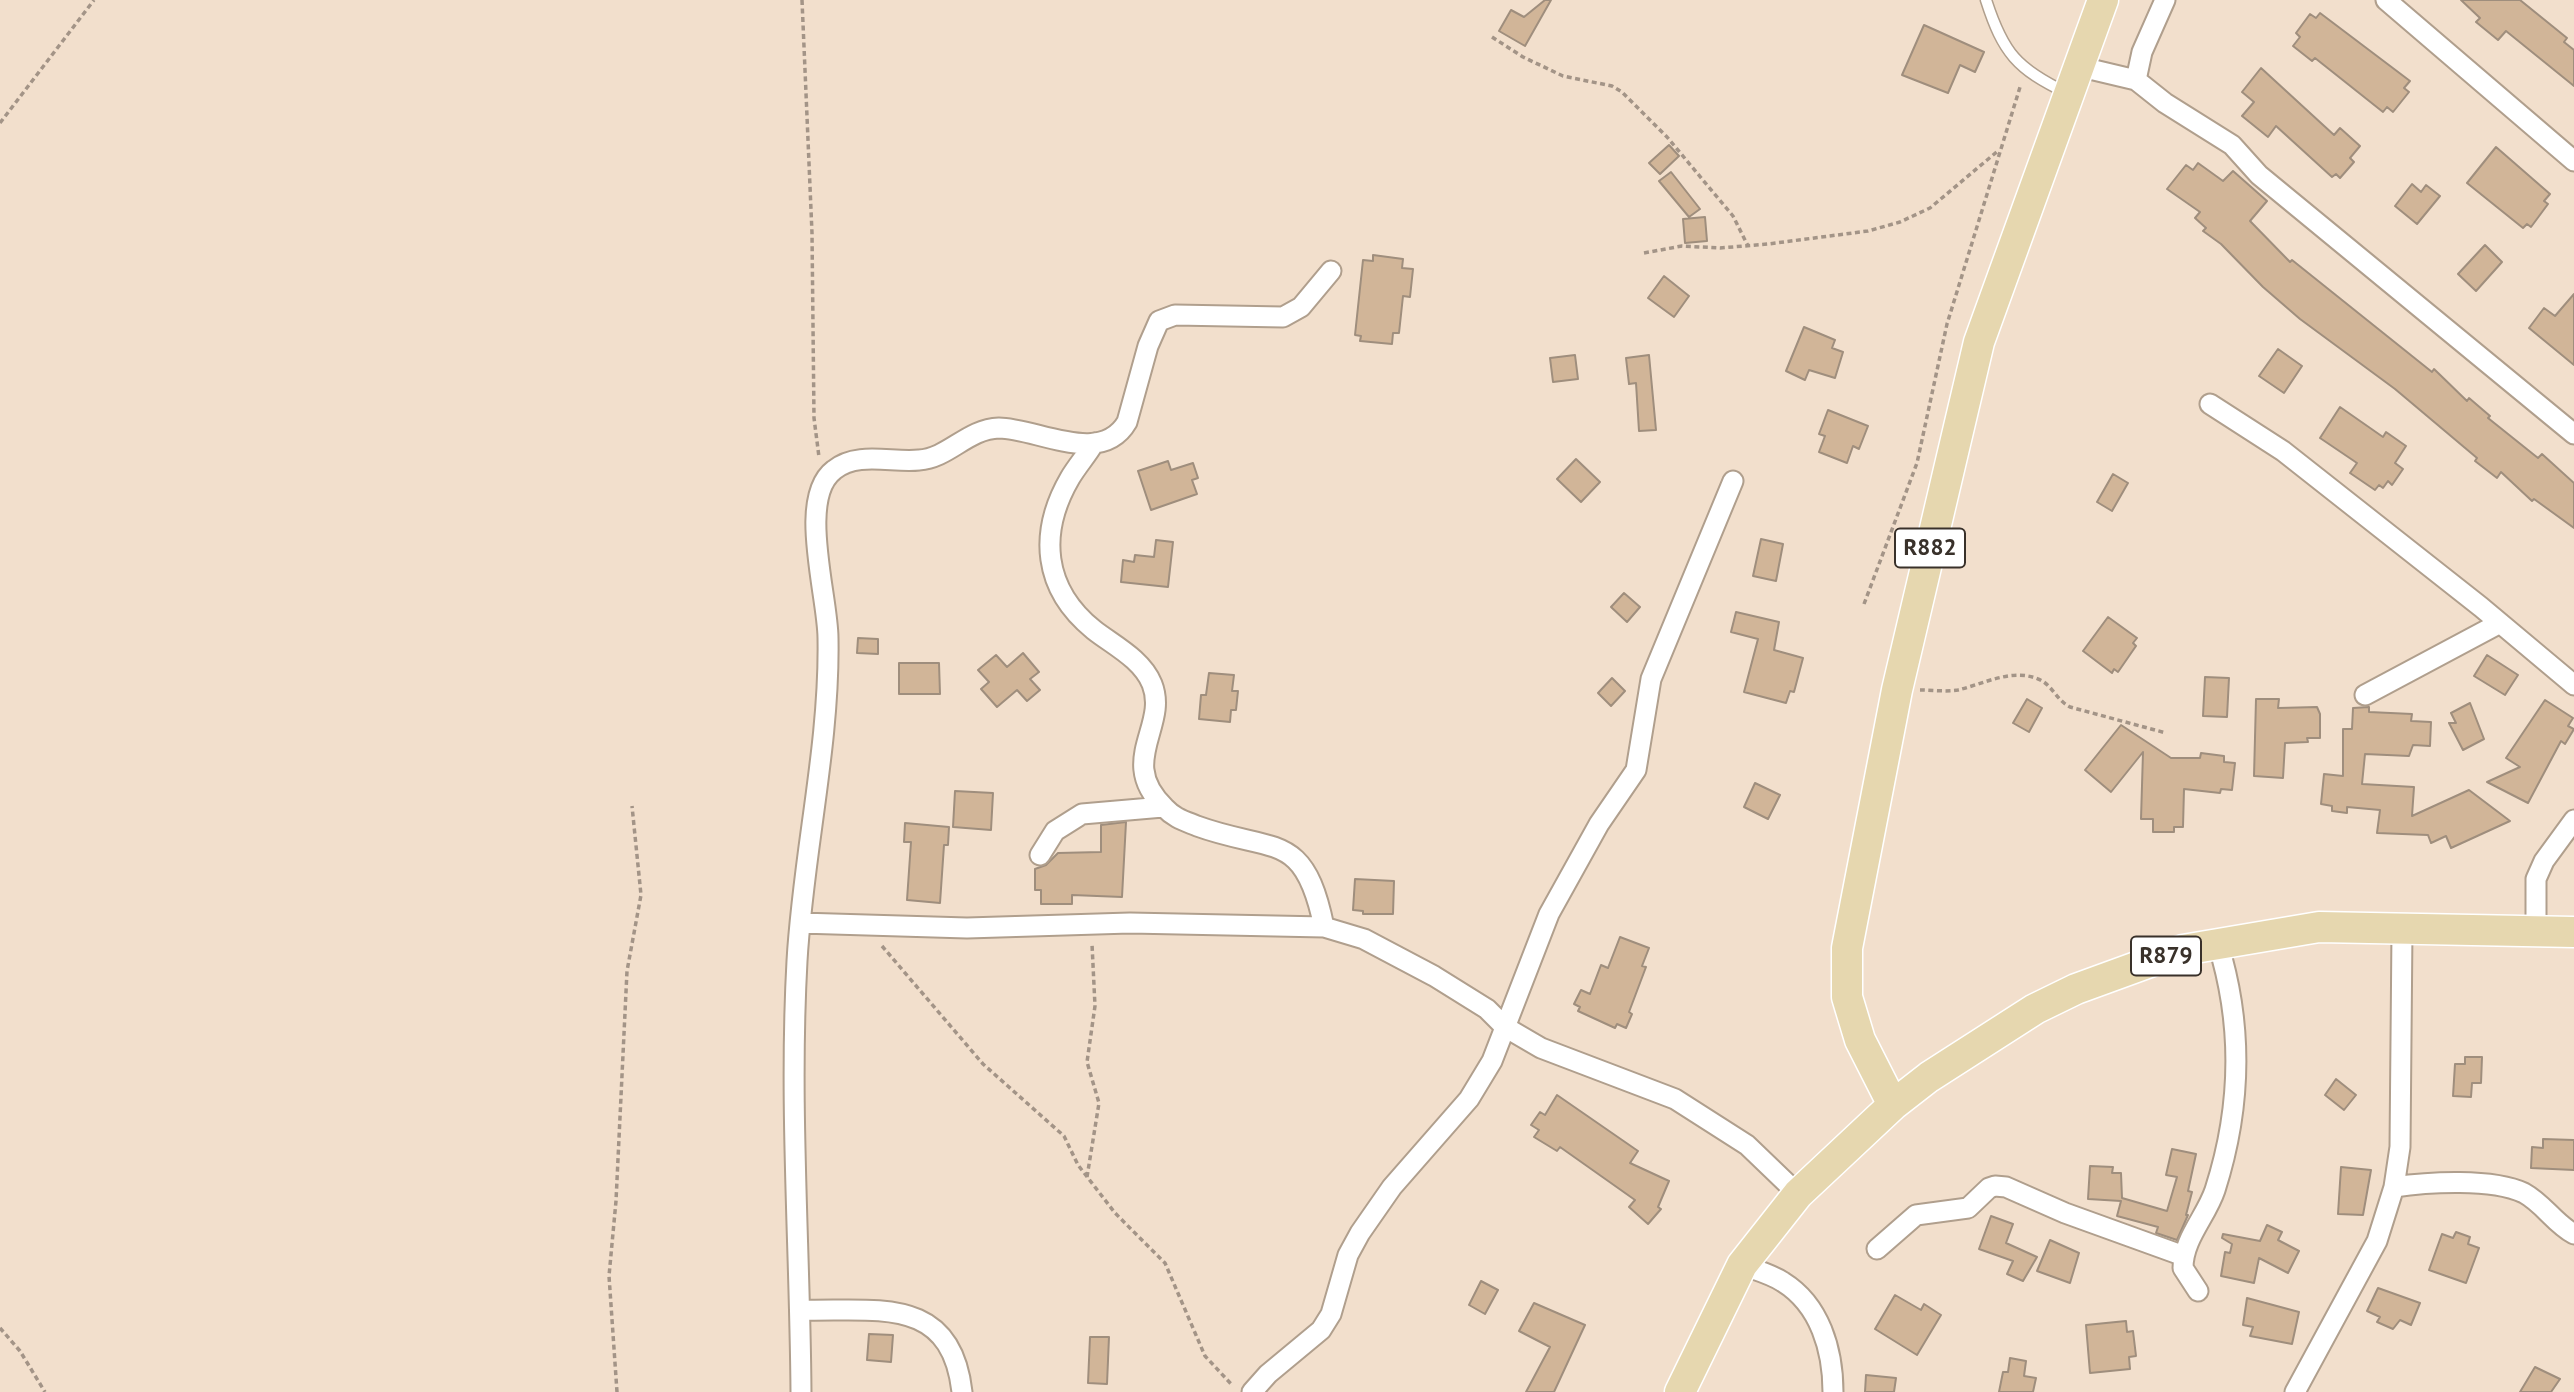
<!DOCTYPE html>
<style>
body{margin:0}
canvas{display:block;background:#f2dfcc}
</style>
<canvas width="2574" height="1392"></canvas>
<script>
const ctx = document.querySelector('canvas').getContext('2d');
ctx.lineJoin = 'round';
function fillPath(path, color) {
  ctx.fillStyle = color;
  ctx.fill(path, 'evenodd');
}
function stroke(path, color, width, dash) {
  ctx.strokeStyle = color;
  ctx.lineWidth = width;
  ctx.lineCap = dash ? 'butt' : 'round';
  ctx.setLineDash(dash || []);
  ctx.stroke(path);
}
function label(font, color, halo, rows, align = 'center') {
  ctx.font = font + ' "PT Sans",sans-serif';
  ctx.lineWidth = 7;
  ctx.setLineDash([]);
  ctx.textBaseline = 'middle';
  ctx.strokeStyle = halo;
  ctx.fillStyle = color;
  for (const [text, x, y, turn = 0] of rows) {
    ctx.save();
    ctx.translate(x, y);
    ctx.rotate((+turn || 0) * Math.PI / 180);
    ctx.textAlign = isNaN(turn) ? turn : align;
    if (halo) ctx.strokeText(text, 0, 0);
    ctx.fillText(text, 0, 0);
    ctx.restore();
  }
}
const building = new Path2D(`
 M1545 0H1551L1525 46 1499 31 1511 10 1524 17Z
 M2461 0H2520L2567 38 2564 42 2574 50V86L2506 31 2498 40 2476 22 2480 18Z
 M2320 13 2410 81 2404 88 2409 92 2393 112 2387 107 2383 112 2315 58 2312 61 2293 46 2300 37 2296 33 2310 14 2316 18Z
 M1924 25 1984 52 1975 72 1960 65 1948 93 1902 75Z
 M2261 68 2334 135 2340 128 2360 146 2350 158 2354 162 2340 178 2336 174 2332 177 2276 126 2268 137 2242 116 2254 102 2242 92Z
 M1669 145 1679 156 1660 174 1649 163Z
 M2496 147 2550 194 2544 201 2548 204 2531 227 2527 224 2523 228 2467 183Z
 M2198 163 2223 181 2233 171 2267 201 2250 221 2290 262 2292 260 2432 372 2434 369 2467 401 2469 398 2490 416 2488 418 2538 458 2542 454 2574 483V528L2534 499 2532 501 2501 472 2497 478 2475 461 2477 458 2395 389 2300 319 2263 287 2221 244 2203 231 2206 228 2195 218 2200 212 2167 189 2186 165 2193 170Z
 M1671 172 1700 209 1689 217 1659 181Z
 M2412 184 2421 192 2426 185 2440 196 2417 224 2395 206Z
 M1705 217 1707 241 1685 243 1683 219Z
 M2485 245 2502 262 2476 291 2458 274Z
 M1373 255 1403 259 1402 268 1413 269 1410 297 1403 296 1399 333H1393L1392 344 1360 341 1361 336 1355 335 1363 260 1373 261Z
 M1664 276 1689 296 1674 317 1648 298Z
 M2574 294V365L2529 328 2544 308 2555 316Z
 M1804 327 1835 340 1832 348 1843 352 1835 378 1809 370 1805 380 1786 371Z
 M2278 349 2302 366 2284 393 2259 376Z
 M1575 355 1578 379 1553 382 1550 358Z
 M1649 355 1656 430 1639 431 1636 383 1629 384 1626 358Z
 M2340 407 2383 437 2386 432 2406 446 2395 463 2403 469 2392 485 2388 481 2383 488 2379 485 2375 490 2350 473 2357 463 2320 438Z
 M1828 410 1868 426 1859 449 1853 446 1847 463 1819 452 1825 436 1819 434Z
 M1576 459 1600 482 1581 502 1557 479Z
 M1168 461 1171 470 1193 463 1198 478 1192 480 1197 494 1151 510 1138 471Z
 M2113 474 2128 483 2112 511 2097 502Z
 M1761 539 1783 544 1776 581 1753 576Z
 M1156 540 1173 542 1168 587 1121 582 1123 560 1134 562 1135 555 1154 557Z
 M1624 593 1640 607 1627 622 1611 607Z
 M1736 612 1779 622 1774 650 1803 658 1794 692 1790 691 1786 703 1744 692 1758 639 1731 632Z
 M2108 617 2137 638 2133 643 2136 646 2118 672 2114 669 2112 673 2083 651Z
 M858 638 878 639V654L857 653Z
 M1023 653 1039 672 1030 679 1040 690 1027 701 1017 690 997 707 981 689 989 682 978 670 996 655 1007 667Z
 M2487 655 2518 675 2505 695 2474 676Z
 M899 663H939L940 694H899Z
 M1209 673 1234 675 1232 691H1238L1236 710H1231L1230 722 1199 719 1201 695H1206Z
 M2205 677 2229 678 2227 717 2203 716Z
 M1612 678 1625 691 1611 706 1598 693Z
 M2027 699 2042 708 2029 732 2013 723Z
 M2256 699H2279L2278 708 2317 707 2320 714V738H2307L2308 742 2285 743 2283 778 2254 776Z
 M2545 700 2573 718 2568 726 2574 729 2565 744 2561 741 2528 803 2487 782 2520 767 2506 758Z
 M2470 703 2484 739 2463 750 2449 723H2456L2451 713Z
 M2369 707V712L2412 714 2411 721 2431 722 2430 746 2413 745 2409 756 2365 754 2362 784 2414 787 2412 816 2469 790 2510 821 2451 848 2446 836 2431 843 2428 835 2377 833 2380 810 2347 807V813L2332 811V806L2321 804 2324 774 2343 776V729H2352L2353 708Z
 M2121 725 2171 758H2200L2201 753 2224 756V762L2235 763 2232 790 2221 789 2220 793 2184 789 2183 827H2174V832H2153V819H2141L2143 752 2111 792 2085 770Z
 M1755 783 1780 795 1768 819 1744 807Z
 M955 791 993 793 991 830 953 827Z
 M1126 822 1122 897 1072 895V904H1041V890H1035V869L1046 865 1058 853 1101 852V825Z
 M905 823 949 827 948 845H944L940 903 907 900 911 842H904Z
 M1355 879 1394 881 1393 914H1363V911L1353 910Z
 M1620 937 1649 948 1642 966 1646 967 1629 1012 1632 1014 1626 1028 1617 1024 1615 1028 1578 1011 1580 1007 1574 1004 1581 990 1590 994 1601 965 1608 968Z
 M2465 1057H2482L2481 1083H2472L2471 1097 2453 1096 2455 1064H2465Z
 M2336 1079 2356 1095 2344 1110 2325 1095Z
 M1557 1095 1638 1151 1630 1163 1669 1181 1658 1207 1661 1209 1648 1224 1629 1207 1635 1200 1560 1147 1557 1151 1534 1137 1539 1130 1531 1125 1540 1112 1545 1115Z
 M2543 1139 2574 1140V1170L2531 1168 2532 1147 2543 1148Z
 M2172 1149 2196 1154 2188 1191 2192 1192 2186 1215H2188L2177 1240 2156 1233 2158 1227 2117 1216 2121 1201 2088 1199 2090 1166 2113 1167 2112 1173H2121L2122 1198 2167 1211 2177 1177 2166 1175Z
 M2341 1167 2371 1170 2363 1215 2338 1214Z
 M1991 1216 2013 1224 2006 1243 2037 1257 2023 1281 2007 1274 2013 1261 1979 1249Z
 M2267 1225 2282 1232 2278 1240 2299 1251 2288 1273 2259 1258 2254 1283 2221 1276 2225 1252 2230 1253 2232 1244 2222 1238 2223 1234 2260 1241Z
 M2456 1232 2470 1237 2468 1244 2479 1248 2466 1283 2429 1270 2442 1234 2453 1238Z
 M2050 1240 2079 1253 2070 1283 2037 1271Z
 M1481 1281 1498 1290 1485 1314 1469 1305Z
 M2378 1288 2420 1303 2411 1325 2400 1320 2393 1329 2377 1322 2380 1317 2367 1311Z
 M1895 1295 1921 1310 1924 1304 1941 1315 1917 1355 1875 1329Z
 M2247 1298 2299 1312 2292 1344 2250 1336 2253 1327 2243 1325Z
 M1534 1303 1585 1325 1554 1392H1526L1550 1347 1519 1331Z
 M2126 1321 2127 1332 2133 1331 2136 1356 2129 1357 2130 1369 2090 1373 2086 1325Z
 M869 1334 893 1335 891 1362 867 1360Z
 M1090 1337H1109L1107 1384 1088 1383Z
 M2010 1358 2026 1361 2024 1376 2036 1378 2033 1392H1999L2003 1372H2008Z
 M2535 1367 2560 1379 2551 1392H2520Z
 M1866 1375 1896 1378 1894 1392H1865Z`);
const path = new Path2D(`
 M802 0 812 233 814 418 819 457
 M1492 37 1523 57 1563 76 1612 86 1622 92 1667 137 1733 216 1748 246
 M0 123 94 0
 M1644 253 1682 246 1720 248 1768 244 1868 231 1900 222 1930 208 1999 150
 M1864 604 1917 463 1947 324 2021 84
 M1920 690C1932 690 1946 692 1958 690 1983 684 2012 668 2038 679 2052 684 2056 700 2070 707L2166 733
 M882 946 983 1064 1064 1136 1078 1165 1115 1213 1165 1263 1205 1356 1233 1386
 M1087 1177 1099 1103 1087 1062 1095 1006 1092 944
 M0 1328 20 1351 45 1392
 M617 1392 609 1276 616 1201 627 971 641 895 632 806`);
const service = new Path2D(`
 M1986 0C2003 53 2017 69 2067 93`);
const minor = new Path2D(`
 M2386 0 2574 161
 M2077 66 2136 80 2165 103 2232 145 2259 175 2574 434
 M2136 80 2142 52 2165 0
 M2210 404 2283 451 2481 607 2574 685
 M1094 443C1087 455 1077 466 1070 478 1038 533 1043 589 1094 630 1113 645 1142 659 1152 684 1169 727 1116 761 1165 808 1174 818 1185 821 1197 826 1274 854 1304 829 1324 927
 M2365 695 2500 623
 M1040 855 1055 831 1082 814 1163 807
 M800 923 967 928 1130 923 1324 927 1364 939 1434 976 1487 1009 1505 1027 1541 1048 1675 1099 1747 1145 1798 1194
 M2536 930V879L2544 861 2574 820
 M2394 1187C2428 1182 2492 1178 2524 1193 2544 1204 2554 1223 2574 1234
 M1877 1249 1916 1215 1968 1208 1989 1188 1995 1186 2006 1187 2065 1213 2184 1256
 M1742 1265C1755 1270 1771 1274 1783 1282 1820 1305 1833 1350 1833 1392
 M2198 1291 2183 1268C2183 1239 2206 1217 2215 1190 2241 1109 2243 1025 2218 944
 M800 1310C876 1312 951 1294 962 1392
 M801 1392C800 1248 789 1105 797 961 803 853 830 746 828 638 828 596 797 498 834 470 857 451 892 463 919 460 949 458 967 429 999 428 1036 428 1101 467 1127 422L1148 346 1159 321 1175 315 1283 317 1301 307 1331 271
 M1252 1392 1268 1374 1321 1330 1331 1314 1348 1255 1360 1233 1392 1187 1469 1099 1492 1061 1549 914 1599 824 1636 770 1651 679 1733 481
 M2295 1392 2377 1241 2394 1187 2400 1147 2402 930`);
const primary = new Path2D(`
 M1893 1105 1860 1040 1847 997V948L1897 690 1979 342 2103 0
 M1680 1392 1742 1265 1798 1194 1893 1105 1929 1077 2035 1009 2076 989 2183 950 2319 927 2574 932`);
const shields = [
 [1930,548,70],
 [2166,956,70]
];
const shieldNames = [
 ["R882",1930,548],
 ["R879",2166,956]
];
fillPath(building, '#d1b598');
stroke(building, '#9f8e7d', 2);
stroke(service, '#b09f8d', 13);
stroke(minor, '#b09f8d', 23);
stroke(primary, '#fff', 33);
stroke(path, '#a39487', 3.5, [5, 3.5]);
stroke(service, '#fff', 10);
stroke(minor, '#fff', 19);
stroke(primary, '#e6d7af', 30);
for (const [x, y, w] of shields) {
  const box = new Path2D();
  box.roundRect(x - w / 2, y - 19.5, w, 39, 5);
  ctx.fillStyle = '#fff';
  ctx.fill(box);
  stroke(box, '#39312a', 2);
}
label('bold 23px', '#39312a', null, shieldNames);
</script>
